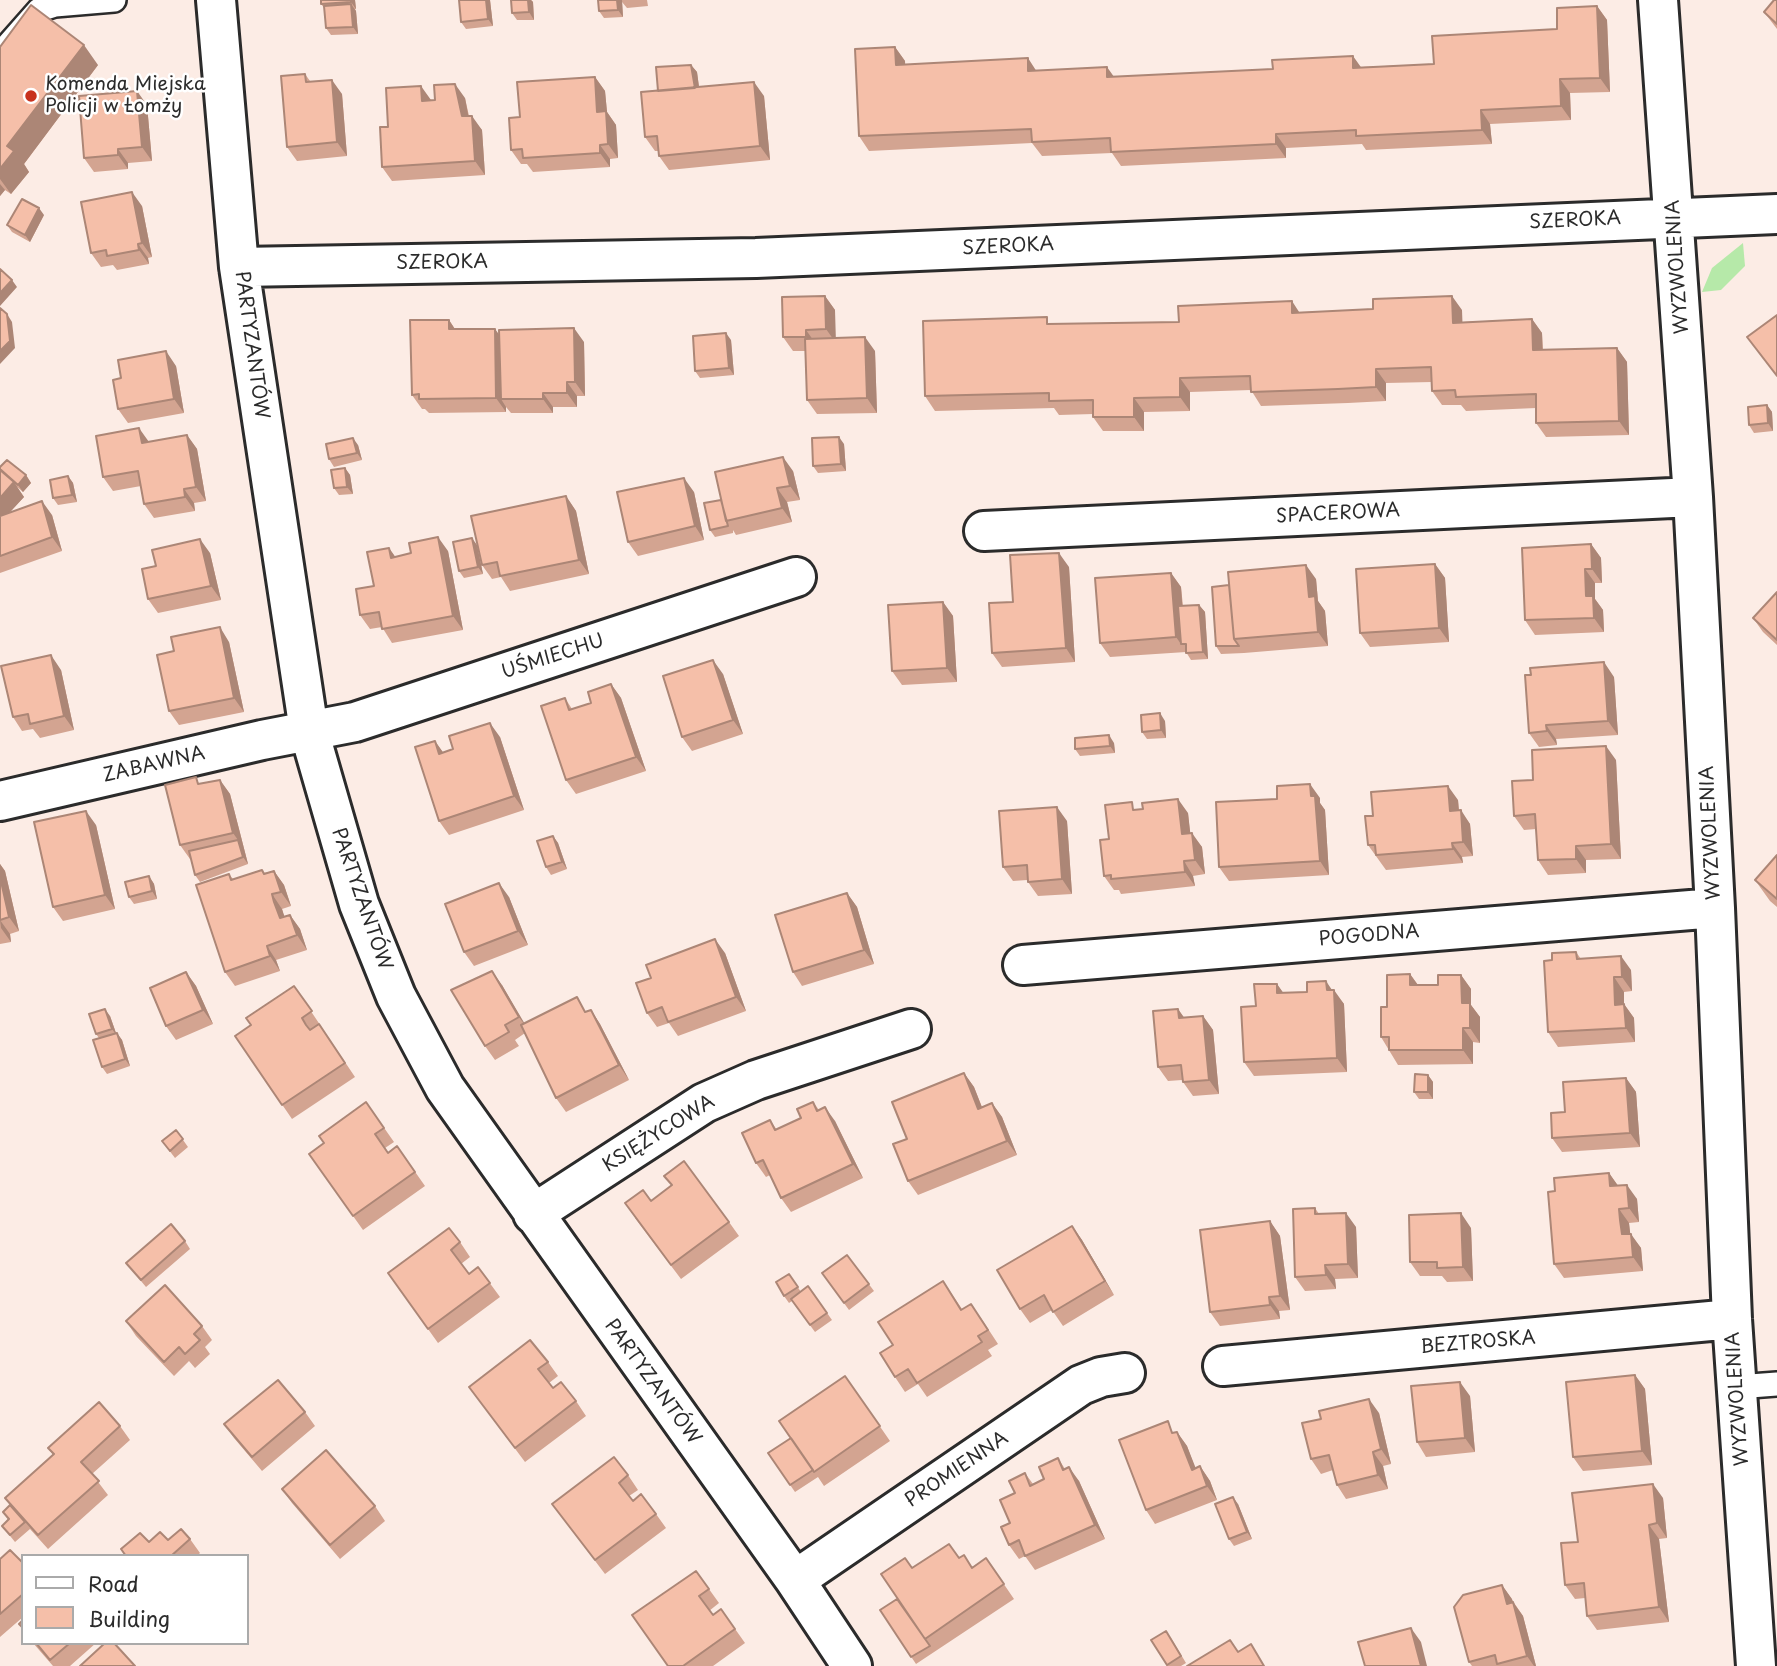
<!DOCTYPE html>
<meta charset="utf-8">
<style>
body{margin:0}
#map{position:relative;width:1777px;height:1666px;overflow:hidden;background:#fcece5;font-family:"Playpen Sans",sans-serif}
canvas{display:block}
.legend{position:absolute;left:21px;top:1554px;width:228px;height:91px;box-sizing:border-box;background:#fff;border:2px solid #aaa;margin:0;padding:9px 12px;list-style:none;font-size:21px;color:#2b2b2b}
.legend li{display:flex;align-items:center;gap:14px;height:35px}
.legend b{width:35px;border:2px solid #aaa}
</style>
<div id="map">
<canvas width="1777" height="1666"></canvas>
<ul class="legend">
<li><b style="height:9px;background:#fff"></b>Road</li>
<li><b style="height:19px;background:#f5bfa9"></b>Building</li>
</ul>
</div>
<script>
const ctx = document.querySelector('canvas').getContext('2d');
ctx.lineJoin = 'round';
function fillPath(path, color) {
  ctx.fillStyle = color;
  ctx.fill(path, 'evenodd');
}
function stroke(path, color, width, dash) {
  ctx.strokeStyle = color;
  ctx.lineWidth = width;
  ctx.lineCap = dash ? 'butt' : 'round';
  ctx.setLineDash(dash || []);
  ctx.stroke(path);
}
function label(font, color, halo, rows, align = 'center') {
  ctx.font = font + ' "Playpen Sans",sans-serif';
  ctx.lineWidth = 5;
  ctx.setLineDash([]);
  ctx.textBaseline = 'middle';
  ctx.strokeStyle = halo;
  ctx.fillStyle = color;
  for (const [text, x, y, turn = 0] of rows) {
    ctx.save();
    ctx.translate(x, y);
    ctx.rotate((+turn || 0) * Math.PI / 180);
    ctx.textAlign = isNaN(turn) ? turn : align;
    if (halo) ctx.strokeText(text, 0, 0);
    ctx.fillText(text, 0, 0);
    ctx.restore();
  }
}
const green = new Path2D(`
 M1743 243 1745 266 1721 290 1702 292 1712 268Z`);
const lane = new Path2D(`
 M0 54 39 10 55 5 114 0
 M1737 1387 1777 1384`);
const street = new Path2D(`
 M216 0 239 267 309 731 359 904 396 996 445 1088 795 1580 852 1666
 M1658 0 1693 497 1715 908 1732 1319 1756 1666
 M239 267 756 258 1777 214
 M984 531 1693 497
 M0 801 262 740 355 722 796 577
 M1023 965 1715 908
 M533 1214 704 1103 756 1080 911 1029
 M1223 1366 1732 1319
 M795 1580 1081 1385 1101 1377 1125 1373`);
const wall = new Path2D(`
 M355 0 356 9H355L356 11 358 34 331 35 326 28 325 9 321 4Z
 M490 0 493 26 466 29 461 22Z
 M511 0H531L533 2 534 20H517L512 13Z
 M598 0H647L648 6 627 8 622 2 623 17 604 18 599 11Z
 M1777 0V29L1764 12Z
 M1597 6 1607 20 1610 92 1570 93 1571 120 1490 124 1492 144 1366 150 1362 144 1286 148V158L1121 166 1112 153 1042 156 1032 143 869 151 859 136 895 47 905 61V64L1036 70 1114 77 1434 64 1557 29Z
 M0 47 98 65 24 164 29 172 11 194 5 190 0 196Z
 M691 65 697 72 699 87 764 96 770 160 669 170 659 156 658 151H655L645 137 658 91Z
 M305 74 310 81 342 94 347 156 297 161 287 147Z
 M595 77 605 91 607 112 616 125 618 158 610 159V167L533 172 527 164H521L511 150 520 117Z
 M465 98 469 116 482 130 485 175 392 181 382 167 388 127 431 101Z
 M147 105 152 161 128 163V169L94 172 84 158Z
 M142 206 152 257 148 258 149 264 117 270 113 265 101 267 91 253Z
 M44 215 30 242 12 232 7 225Z
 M825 296 835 310V338L875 351 877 413 817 414 807 400 805 351H793L783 337Z
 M1462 310V322L1532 319 1542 333 1543 350 1617 348 1627 362 1629 435 1546 437 1536 423V408L1466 411 1461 405H1442L1432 391V382L1386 383V401L1348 403 1261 406 1251 390 1190 392V411L1144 412V431H1103L1093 417V414L1059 415 1054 408 935 411 925 396 1052 324 1179 322 1299 312Z
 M449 320 455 329H495L499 335 584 342 585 396H577V407H553V413H511L506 407V412L429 413 425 409H422L412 395Z
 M731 340 734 375 700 378 695 371Z
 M176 366 184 413 128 423 118 409Z
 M1767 405 1772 412 1773 431 1754 433 1749 425Z
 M187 435 197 449 206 501 194 503 195 511 154 518 144 504 141 486 113 491 103 477 149 442Z
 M844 444 846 471 818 473 813 466Z
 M358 445 362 460 334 467 329 459Z
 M345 468 350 475 353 494 339 495 334 488Z
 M0 470 26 475 31 483 23 492 16 486 24 497 10 512 52 515 62 551 0 573Z
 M793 471 800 500 787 502 792 522 736 535 733 530V533L715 537 710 530 721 500Z
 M68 476 73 483 77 502 58 505 53 498Z
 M694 492 704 540 638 556 628 542Z
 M566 496 576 511 589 574 510 591 501 577 492 579 482 565Z
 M1591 544 1601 558 1602 583H1595V599L1603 610 1604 632 1535 635 1525 620Z
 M477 545 483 574 464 578 459 571Z
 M389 548 395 557 448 551 463 630 392 643 382 627 370 629 360 615 374 586Z
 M210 553 221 600 158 613 148 599Z
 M1435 564 1445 578 1449 642 1370 647 1360 633Z
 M1069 567 1075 662 1002 667 992 653 1013 602Z
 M1171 573 1181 587 1183 606 1199 605 1205 612 1208 659 1191 660 1186 652 1110 657 1100 643Z
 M1316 579 1318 601 1325 611 1328 646 1244 653 1221 654 1216 646Z
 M1777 592V645L1763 632 1753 618Z
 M943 602 953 616 957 682 902 685 892 671Z
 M229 642 244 712 179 725 169 711Z
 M61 670 74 730 40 738 33 729 22 731 13 717Z
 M723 674 743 734 692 751 682 737Z
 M1531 675 1614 677 1618 735 1556 739 1557 745 1539 747 1529 733Z
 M611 684 621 698 646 771 576 794 566 780 565 698 572 709 591 703Z
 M1165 721 1166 738 1147 739 1142 732Z
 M500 737 524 810 449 835 439 821 435 741 443 753Z
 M1114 743 1115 753 1080 756 1075 749Z
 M1616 760 1621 859 1586 860V873L1548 875 1538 860 1536 829 1524 830 1514 816 1533 780Z
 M220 780 230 794 248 864 200 882 195 875 191 859H190L180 845 201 784Z
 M1320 798V803L1325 810 1329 875 1229 881 1219 867Z
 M1458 800 1459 810 1470 824 1473 856 1462 857 1463 863 1386 870 1368 845 1373 816Z
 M1137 810 1188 813 1190 833 1202 847 1205 874 1193 876 1195 886 1121 894 1119 890H1114L1104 876 1109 839Z
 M1067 821 1072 894 1038 896 1028 882 1027 880 1013 881 1003 867Z
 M96 825 115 909 63 921 53 907Z
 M553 836 558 843 567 869 551 875 546 867Z
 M1777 855V907L1770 901 1755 880Z
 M0 864 5 871 19 931 10 934 11 942 0 944Z
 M274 871 284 885 291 906 282 909 284 917 290 915 300 929 307 950 276 960 280 971 235 986 225 972 229 874 233 879Z
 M149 876 154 884 157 899 134 904 129 897Z
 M847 893 857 907 874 964 802 986 793 972Z
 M509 897 528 945 474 966 464 952Z
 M1576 952 1581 959 1631 970 1632 991 1624 992V1004L1634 1018 1635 1042 1558 1047 1548 1032 1552 960Z
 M725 953 746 1011 678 1036 669 1023 657 1027 647 1013 651 978Z
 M186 972 196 986 213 1024 176 1040 166 1026Z
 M1410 974 1418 985H1438L1461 975 1471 989V1005L1480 1017V1043L1473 1042V1064L1398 1065 1381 1037 1387 1007Z
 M1277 984 1283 993 1332 990 1344 1004 1347 1072 1254 1076 1244 1062Z
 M502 985 524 1024 587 1011 591 1010 600 1024 629 1080 566 1112 556 1098 525 1033 515 1040 519 1046 495 1060 485 1046Z
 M294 986 355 1077 292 1119 235 1036 251 1025Z
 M1178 1009 1184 1018 1203 1016 1213 1030 1219 1094 1193 1096 1183 1082 1182 1080 1168 1081 1158 1067Z
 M110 1016 116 1033H117L122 1040 130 1066 107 1074 102 1067 99 1038 96 1034Z
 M964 1073 974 1087 982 1107 992 1103 1002 1117 1017 1155 918 1195 908 1181 907 1139Z
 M1428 1075 1433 1082V1099H1419L1414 1092Z
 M1626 1078 1636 1092 1640 1147 1562 1152 1552 1138Z
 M366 1102 394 1142 385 1148 388 1153 397 1146 425 1186 363 1230 309 1154 324 1143Z
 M813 1102 819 1110 835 1121 863 1178 791 1212 781 1198 770 1175 766 1177 756 1163 770 1120 777 1130 801 1118Z
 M176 1130 188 1147 175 1158 162 1141Z
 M1609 1173 1618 1186 1637 1199 1639 1222 1629 1223 1630 1234 1641 1248 1643 1271 1564 1278 1554 1264 1555 1191Z
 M651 1201 729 1222 739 1236 681 1279 635 1218Z
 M1315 1208 1319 1214 1356 1227 1358 1278 1335 1279 1336 1289 1305 1291 1295 1277Z
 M1270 1221 1280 1236 1290 1310 1279 1311 1280 1319 1220 1326 1210 1312Z
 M1072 1226 1082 1240 1114 1295 1063 1326 1052 1310 1030 1323 1020 1309Z
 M1471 1228 1473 1281 1447 1282 1442 1276H1420L1410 1262Z
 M185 1241 190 1249 146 1287 126 1263Z
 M460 1242 470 1257 461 1264 469 1274 478 1267 500 1297 438 1343 388 1273Z
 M847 1255 874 1291 849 1310 822 1273Z
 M789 1274 801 1292 808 1286 832 1320 815 1332 792 1301 789 1303 784 1296Z
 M943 1281 962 1309 981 1318 998 1344 988 1350 992 1356 927 1397 918 1384 905 1392 895 1377 893 1345Z
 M126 1321 202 1326 212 1340 205 1347 210 1354 195 1368 189 1361 174 1376 136 1336Z
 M548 1362 558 1376 549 1383 553 1388 576 1401 586 1416 525 1462 469 1387Z
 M1635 1375 1645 1389 1652 1465 1583 1471 1573 1457Z
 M845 1376 890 1441 824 1486 818 1477 795 1492 768 1453 791 1438Z
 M1470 1396 1475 1452 1426 1457 1417 1442Z
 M305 1412 315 1426 262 1471 234 1438 224 1424Z
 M1379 1413 1391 1464 1383 1466 1388 1489 1346 1499 1337 1485 1333 1470 1321 1474 1311 1459Z
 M120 1426 130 1440 92 1474 108 1495 48 1549 30 1529 15 1542 2 1526 8 1519 3 1512 10 1505 5 1498 53 1455 48 1448Z
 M1175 1432H1177L1187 1446 1195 1468 1200 1466 1210 1481 1217 1500 1155 1524 1146 1510Z
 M1058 1458 1065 1469 1079 1481 1105 1539 1035 1570 1025 1556 1019 1559 1009 1545 1015 1493 1025 1473 1033 1484 1044 1479Z
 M628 1475 638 1490 629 1496 633 1501 656 1514 666 1528 605 1574 552 1504Z
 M282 1489 375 1506 385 1521 340 1559 292 1503Z
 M1663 1498 1667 1538 1659 1539 1669 1622 1597 1630 1587 1616 1585 1598 1575 1599 1565 1585 1578 1542Z
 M1238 1504 1252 1539 1234 1546 1229 1539Z
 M190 1539 200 1553 197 1556H125L121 1549 149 1542Z
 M959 1558 973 1567 986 1558 1014 1599 916 1664 880 1610 897 1599 912 1568Z
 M0 1559 23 1563V1617L0 1637Z
 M696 1571 719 1603 709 1611 713 1615 721 1609 745 1643 713 1666H668Z
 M1502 1585 1523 1616 1536 1666H1472L1469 1662Z
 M1171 1638 1186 1663 1181 1666H1167L1151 1640Z
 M33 1643H96L70 1666H53Z`);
const shadedWall = new Path2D(`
 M351 0H355L356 9 351 2Z
 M486 0H490L493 26 488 19Z
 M528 0H531L533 2 534 20 529 12Z
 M617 0H622L623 17 618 10Z
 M351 4 356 11 358 34 353 27Z
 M1597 6 1607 20 1610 92 1600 78Z
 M84 45 98 65 24 164 29 172 11 194 0 179V169L7 146Z
 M895 47 905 61 906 79 896 65Z
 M1353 56 1363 70 1353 68Z
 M1028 58 1037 72 1028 71Z
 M691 65 697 72 701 102 696 95Z
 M1107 67 1117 81 1107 77Z
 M595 77 605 91 607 112 616 125 618 158 608 144 597 112Z
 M1560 79 1570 93 1571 120 1561 106Z
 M332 80 342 94 347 156 337 142Z
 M754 82 764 96 770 160 760 146Z
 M455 84 465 98 471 130 462 116Z
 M421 86 431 100 432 115 422 101Z
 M137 91 147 105 152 161 142 147Z
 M1481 110 1490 124 1492 144 1482 130Z
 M472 116 482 130 485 175 475 161Z
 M1276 134 1286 148V158L1276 144Z
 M600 145 610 159V167L600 153Z
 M118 149 128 163V169L118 155Z
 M0 184 5 190 0 196Z
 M132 192 142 206 152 257 142 243Z
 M39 208 44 215 30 242 25 235Z
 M138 244 148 258 149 264 139 250Z
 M12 280 17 287 0 306V293Z
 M825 296 835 310 836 343 826 329Z
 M1452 296 1462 310 1463 337 1453 323Z
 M1292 301 1301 315 1292 313Z
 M7 314 12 322 15 348 0 364V351Z
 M1532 319 1542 333 1543 364 1533 350Z
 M449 320 458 334 449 329Z
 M574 328 584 342 585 396 575 382Z
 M495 329 505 343 501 399 506 407V412L496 398Z
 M806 330 816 344V351L806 337Z
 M726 333 731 340 734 375 729 368Z
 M865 337 875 351 877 413 867 398Z
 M1617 348 1627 362 1629 435 1619 421Z
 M166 351 176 366 184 413 174 399Z
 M1376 369 1386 383V401L1376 387Z
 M1180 378 1190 392V411L1180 397Z
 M567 382 577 396V407L567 393Z
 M543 393 553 407V413L543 399Z
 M1134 398 1144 412V431L1134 417Z
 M1767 405 1772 412 1773 431 1768 423Z
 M139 428 149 442 142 443Z
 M187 435 197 449 206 501 196 487Z
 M839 437 844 444 846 471 841 464Z
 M353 438 358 445 362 460 357 453Z
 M783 457 793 471 800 500 790 486Z
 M345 468 350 475 353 494 347 487Z
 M26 475 31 483 23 492 18 485Z
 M68 476 73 483 77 502 72 495Z
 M684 478 694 492 704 540 695 526Z
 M14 482 24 497 0 523V498Z
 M777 488 787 502 792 522 782 508Z
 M184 489 194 503 195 511 185 497Z
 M566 496 576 511 589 574 579 560Z
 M42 501 52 515 62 551 52 537Z
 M438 537 448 551 463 630 453 616Z
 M472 538 477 545 483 574 478 567Z
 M200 539 210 553 221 600 211 586Z
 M1591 544 1601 558 1602 583 1592 569Z
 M389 548 399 562 391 558Z
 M1059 553 1069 567 1075 662 1066 648Z
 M1435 564 1445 578 1449 642 1439 628Z
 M1306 565 1316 579 1318 601 1325 611 1328 646 1318 632 1309 597Z
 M1585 569 1595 583V599L1603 610 1604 632 1594 618 1586 596Z
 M1171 573 1181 587 1185 644H1181L1176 637Z
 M943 602 953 616 957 682 947 668Z
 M1199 605 1205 612 1208 659 1203 652Z
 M220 627 229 642 244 712 234 698Z
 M51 655 61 670 74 730 64 716Z
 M713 660 723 674 743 734 733 720Z
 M1604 662 1614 677 1618 735 1608 721Z
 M611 684 621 698 646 771 636 757Z
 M1160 713 1165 721 1166 738 1161 730Z
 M490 723 500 737 524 810 514 796Z
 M1546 725 1556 739 1557 745 1547 731Z
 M1109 735 1114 743 1115 753 1110 746Z
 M435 741 445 755 439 754Z
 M1606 746 1616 760 1621 859 1611 844Z
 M220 780 230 794 248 864 243 857 238 840 233 833Z
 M1310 784 1320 798V803L1325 810 1329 875 1320 861 1311 796Z
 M1448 786 1458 800 1460 826 1450 811Z
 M1178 799 1188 813 1192 848 1182 834Z
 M1057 807 1067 821 1072 894 1062 879Z
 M1461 810 1470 824 1473 856 1463 842Z
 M86 811 96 825 115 909 105 895Z
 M1192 833 1202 847 1205 874 1195 860Z
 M553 836 558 843 567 869 562 862Z
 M1452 843 1462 857 1463 863 1453 849Z
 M1576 846 1586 860V873L1576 859Z
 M1184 861 1193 876 1195 886 1185 872Z
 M0 864 5 871 19 931 9 917 0 877Z
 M274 871 284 885 291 906 281 892Z
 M149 876 154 884 157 899 152 891Z
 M499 883 509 897 528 945 518 931Z
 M847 893 857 907 874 964 864 950Z
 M272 894 282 909 290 933 280 918Z
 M290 915 300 929 307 950 297 935Z
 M0 920 10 934 11 942 1 928Z
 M715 939 725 953 746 1011 736 997Z
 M267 946 276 960 280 971 270 956Z
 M1621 956 1631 970 1632 991 1622 977Z
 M492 971 502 985 529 1031 519 1017Z
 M186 972 196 986 213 1024 203 1010Z
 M1410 974 1420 988 1410 985Z
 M1461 975 1471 989V1005L1480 1017V1043L1470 1028 1462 1003Z
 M1614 977 1624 992V1004L1634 1018 1635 1042 1626 1028 1615 1005Z
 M1326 981 1334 993V990L1344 1004 1347 1072 1337 1058Z
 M1277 984 1287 998 1277 993Z
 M105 1009 110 1016 117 1036 112 1029Z
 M1178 1009 1188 1023 1179 1018Z
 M591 1010 600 1024 629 1080 619 1065Z
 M1203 1016 1213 1030 1219 1094 1209 1080Z
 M1463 1028 1473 1042V1064L1463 1050Z
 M117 1033 122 1040 130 1066 125 1059Z
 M964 1073 974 1087 988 1123 978 1109Z
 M1428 1075 1433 1082V1099L1428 1092Z
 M1626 1078 1636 1092 1640 1147 1630 1133Z
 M992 1103 1002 1117 1017 1155 1007 1141Z
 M825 1107 835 1121 863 1178 853 1164Z
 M1609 1173 1619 1187 1610 1186Z
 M1627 1185 1637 1199 1639 1222 1629 1208Z
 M1619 1209 1629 1223 1632 1248 1622 1234Z
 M1346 1213 1356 1227 1358 1278 1348 1264Z
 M1461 1213 1471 1228 1473 1281 1463 1267Z
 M1270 1221 1280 1236 1290 1310 1280 1296Z
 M1072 1226 1082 1240 1114 1295 1105 1281Z
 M1631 1234 1641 1248 1643 1271 1633 1257Z
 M1325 1265 1335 1279 1336 1289 1326 1275Z
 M1269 1297 1279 1311 1280 1319 1270 1305Z
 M1635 1375 1645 1389 1652 1465 1642 1451Z
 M1460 1382 1470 1396 1475 1452 1465 1438Z
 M1369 1399 1379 1413 1391 1464 1381 1449Z
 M1177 1432 1187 1446 1202 1484 1192 1470Z
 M1373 1452 1383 1466 1388 1489 1378 1475Z
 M1200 1466 1210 1481 1217 1500 1207 1486Z
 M1069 1467 1079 1481 1105 1539 1095 1525Z
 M1653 1484 1663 1498 1667 1538 1657 1523Z
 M1233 1497 1238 1504 1252 1539 1247 1532Z
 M1649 1525 1659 1539 1669 1622 1659 1607Z
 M1502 1585 1512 1599 1517 1618 1507 1604Z
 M1513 1602 1523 1616 1536 1666H1534L1527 1656Z
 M1411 1628 1421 1642 1427 1666H1421Z`);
const building = new Path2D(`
 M321 0H351V2L321 4Z
 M459 0H486L488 19 461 22Z
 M511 0H528L529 12 512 13Z
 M598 0H617L618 10 599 11Z
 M1774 0H1777V24L1764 12Z
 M351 4 353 27 326 28 324 6Z
 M31 5 84 45 7 146 14 151 0 169V47Z
 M1597 6 1600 78 1560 79 1561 106 1481 110 1482 130 1356 136V130L1276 134V144L1111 152 1110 138 1032 142 1031 129 859 136 855 49 895 47 896 65 1028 58V71L1107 67V77L1273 69 1272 60 1353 56V68L1434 64 1432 36 1557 29V8Z
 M691 65 695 88 658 91 656 67Z
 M305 74 306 82 332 80 337 142 287 147 281 76Z
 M595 77 597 112 606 111 608 144 600 145V153L523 158 522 149 511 150 509 118 520 117 517 82Z
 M754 82 760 146 659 156 657 136 645 137 641 92Z
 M455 84 462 116H472L475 161 382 167 380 127H388L386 88 421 86 422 101 435 100 434 85Z
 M137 91 142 147 118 149V155L84 158 79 96Z
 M132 192 142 243 138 244 139 250 107 256 106 250 91 253 81 202Z
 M22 199 39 208 25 235 7 225Z
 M0 269 12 280 0 293Z
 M825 296 826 329 806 330V337H783L782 297Z
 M1452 296 1453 323 1532 319 1533 350 1617 348 1619 421 1536 423V394L1456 397 1455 390 1432 391 1431 367 1376 369V387L1338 389 1251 392 1250 376 1180 378V397L1134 398V417H1093V400L1049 401V393L925 396 923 321 1047 317V324L1179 322 1178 306 1292 301V313L1373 309V299Z
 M0 308 7 314 10 341 0 351Z
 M1777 315V376L1747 337Z
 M410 320H449V329H495L496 398 419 399V394L412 395Z
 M574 328 575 382H567V393H543V399H501L499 330Z
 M726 333 729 368 695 371 693 336Z
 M865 337 867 398 807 400 805 339Z
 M166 351 174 399 118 409 113 380 121 378 118 360Z
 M1767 405 1768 423 1749 425 1748 407Z
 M139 428 142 443 187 435 196 487 184 489 185 497 144 504 138 471 103 477 96 436Z
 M839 437 841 464 813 466 812 438Z
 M353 438 357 453 329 459 326 444Z
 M783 457 790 486 777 488 782 508 726 521 715 472Z
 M7 460 26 475 18 485 0 469V467Z
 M345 468 347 487 334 488 331 470Z
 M0 470 14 482 0 498Z
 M68 476 72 495 53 498 50 480Z
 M684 478 695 526 628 542 617 492Z
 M566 496 579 560 500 576 497 562 482 565 471 516Z
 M721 500 728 526 710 530 704 503Z
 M42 501 52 537 0 556V516Z
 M438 537 453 616 382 629 379 612 360 615 356 589 374 586 367 552 389 548 391 558 411 553 409 543Z
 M472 538 478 567 459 571 453 542Z
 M200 539 211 586 148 599 142 569 156 566 152 550Z
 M1591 544 1592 569H1585L1586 596H1593L1594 618 1525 620 1522 548Z
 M1059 553 1066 648 992 653 989 603 1013 602 1010 555Z
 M1435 564 1439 628 1360 633 1356 569Z
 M1306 565 1309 597 1315 596 1318 632 1234 639 1228 572Z
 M1171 573 1176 637 1100 643 1095 578Z
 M1229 585 1234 639 1239 646H1216L1212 587Z
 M1777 592V640L1753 618Z
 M943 602 947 668 892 671 888 605Z
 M1199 605 1203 652 1186 653V644H1181L1178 606Z
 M220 627 234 698 169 711 157 655 174 651 171 637Z
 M51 655 64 716 30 724 28 714 13 717 1 666Z
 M713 660 733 720 682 737 663 676Z
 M1604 662 1608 721 1546 725 1547 731 1529 733 1525 675H1531L1530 668Z
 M611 684 636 757 566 780 541 706 565 698 569 710 591 703 588 692Z
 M1160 713 1161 730 1142 732 1141 715Z
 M490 723 514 796 439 821 415 747 435 741 439 754 453 749 449 736Z
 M1109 735 1110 746 1075 749V738Z
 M1606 746 1611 844 1576 846V859L1538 860 1535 814 1514 816 1512 781 1533 780 1532 750Z
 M196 777 198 784 220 780 233 833 180 845 165 785Z
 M1310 784 1311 796H1315L1320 861 1219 867 1216 802 1277 799V786Z
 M1448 786 1450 811 1461 810 1463 842 1452 843 1453 849 1376 855 1375 845H1368L1365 816H1373L1371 792Z
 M1178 799 1182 834 1192 833 1195 860 1184 861 1185 872 1111 879V875L1104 876 1100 840 1109 839 1105 805 1132 802 1133 810 1143 809 1142 803Z
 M1057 807 1062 879 1028 882 1027 865 1003 867 999 811Z
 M86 811 105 895 53 907 34 822Z
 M553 836 562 862 546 867 537 841Z
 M238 840 243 857 195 875 189 851Z
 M1777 855V899L1755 880Z
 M262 870 264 874 274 871 281 892 272 894 274 902 280 918 290 915 297 935 267 946 270 956 225 972 196 885 229 874 231 880Z
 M149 876 152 891 129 897 125 882Z
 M0 877 9 917 0 920Z
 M499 883 518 931 464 952 445 904Z
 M847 893 864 950 793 972 775 915Z
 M715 939 736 997 668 1022 662 1007 647 1013 636 983 651 978 646 965Z
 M1576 952 1577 959 1621 956 1622 977H1614L1615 1005 1624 1004 1626 1028 1548 1032 1544 961 1552 960V953Z
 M492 971 519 1017 505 1025 509 1032 485 1046 451 990Z
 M186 972 203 1010 166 1026 150 988Z
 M1410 974V985H1438V975H1461L1462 1003H1470V1028H1463V1050H1389V1037H1381V1007H1387V975Z
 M1326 981 1327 990H1334L1337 1058 1244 1062 1241 1007 1256 1006 1254 984H1277V993L1307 992V982Z
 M294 986 312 1011 302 1018 306 1025 310 1030 319 1024 345 1063 282 1105 235 1036 251 1025 246 1018Z
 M577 997 585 1012 591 1010 619 1065 556 1098 521 1025Z
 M105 1009 112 1029 96 1034 89 1014Z
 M1178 1009 1179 1018 1203 1016 1209 1080 1183 1082 1181 1065 1158 1067 1153 1011Z
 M117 1033 125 1059 102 1067 93 1040Z
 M964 1073 978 1109 992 1103 1007 1141 908 1181 893 1144 907 1139 892 1102Z
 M1415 1074 1428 1075V1092H1414Z
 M1626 1078 1630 1133 1552 1138 1551 1113 1565 1112 1563 1082Z
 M366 1102 384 1128 375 1134 388 1153 397 1146 415 1172 353 1216 309 1154 324 1143 319 1136Z
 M813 1102 817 1111 825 1107 853 1164 781 1198 763 1160 756 1163 742 1133 770 1120 775 1130 801 1118 797 1109Z
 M176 1130 183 1139 170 1151 162 1141Z
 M684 1161 729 1222 671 1265 625 1203 643 1190 651 1201 672 1185 664 1176Z
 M1609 1173 1610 1186 1627 1185 1629 1208 1619 1209 1620 1220 1622 1234H1631L1633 1257 1554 1264 1548 1192 1555 1191 1554 1178Z
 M1315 1208V1214L1346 1213 1348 1264 1325 1265 1326 1275 1295 1277 1293 1209Z
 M1461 1213 1463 1267 1437 1268V1262H1410L1409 1215Z
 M1270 1221 1280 1296 1269 1297 1270 1305 1210 1312 1200 1230Z
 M171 1224 185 1241 141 1280 126 1263Z
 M1072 1226 1105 1281 1053 1312 1044 1295 1020 1309 997 1270Z
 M449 1228 460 1242 451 1250 469 1274 478 1267 490 1283 428 1329 388 1273Z
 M847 1255 869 1284 844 1303 822 1273Z
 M789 1274 798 1287 784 1296 776 1282Z
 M943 1281 961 1310 971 1304 988 1330 978 1336 982 1342 917 1383 908 1369 895 1377 880 1353 893 1345 878 1322Z
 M165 1285 202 1326 194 1334 200 1340 185 1354 179 1347 164 1362 126 1321Z
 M808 1286 827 1313 810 1325 791 1299Z
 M530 1340 548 1362 538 1369 553 1388 561 1382 576 1401 515 1448 469 1387Z
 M1635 1375 1642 1451 1573 1457 1566 1382Z
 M845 1376 880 1426 814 1472 779 1421Z
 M278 1380 305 1412 252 1457 224 1424Z
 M1460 1382 1465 1438 1417 1442 1411 1386Z
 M1369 1399 1381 1449 1373 1452 1378 1475 1337 1485 1329 1455 1311 1459 1302 1423 1321 1419 1319 1411Z
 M99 1402 120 1426 81 1462 99 1481 38 1535 5 1498 54 1454 48 1448Z
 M1168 1421 1172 1433 1177 1432 1192 1470 1200 1466 1207 1486 1146 1510 1119 1440Z
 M791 1438 813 1470 790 1485 768 1453Z
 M326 1450 375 1506 330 1545 282 1489Z
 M614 1457 628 1475 619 1483 633 1501 641 1494 656 1514 595 1560 552 1504Z
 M1058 1458 1063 1470 1069 1467 1095 1525 1025 1556 1019 1540 1009 1545 1001 1527 1010 1523 1000 1500 1015 1493 1009 1481 1025 1473 1030 1486 1044 1479 1039 1467Z
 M1653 1484 1657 1523 1649 1525 1659 1607 1587 1616 1584 1583 1565 1585 1561 1543 1578 1542 1572 1493Z
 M1233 1497 1247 1532 1229 1539 1215 1504Z
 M10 1505 25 1522 10 1535 2 1526 9 1519 3 1512Z
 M181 1529 190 1539 171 1556H126L121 1549 140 1533 149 1542 160 1532 168 1540Z
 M949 1544 959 1558 964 1555 972 1568 986 1558 1004 1584 925 1639 881 1574 905 1558 912 1568Z
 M10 1550 23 1563V1594L0 1614V1559Z
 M696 1571 709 1589 699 1596 713 1615 721 1609 735 1629 683 1666H668L632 1615Z
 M1502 1585 1507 1604 1513 1602 1527 1656 1497 1664 1495 1655 1469 1662 1454 1607 1463 1595Z
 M897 1599 930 1646 911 1657 880 1610Z
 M23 1620V1628L19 1624Z
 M1411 1628 1421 1666H1365L1358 1642Z
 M1166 1631 1181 1656 1167 1665 1151 1640Z
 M1230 1640 1238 1652 1251 1644 1264 1666H1187Z
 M36 1643H70L50 1660Z
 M105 1643H114L135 1666H80Z`);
const markers = [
 [31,96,7,"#c8321e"]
];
const poiNames = [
 ["Komenda Miejska",45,85],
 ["Policji w Łomży",45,107]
];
const streetNames = [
 ["SZEROKA",1575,221,-3],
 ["SZEROKA",1008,247,-3],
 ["SZEROKA",442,263,-1],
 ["WYZWOLENIA",1678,267,-94],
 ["PARTYZANTÓW",251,345,82],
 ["SPACEROWA",1338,514,-3],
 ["UŚMIECHU",553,657,-18],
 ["ZABAWNA",154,765,-13],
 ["WYZWOLENIA",1711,833,-93],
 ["PARTYZANTÓW",361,899,71],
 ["POGODNA",1369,936,-5],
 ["KSIĘŻYCOWA",659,1134,-32],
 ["BEZTROSKA",1478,1343,-5],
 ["PARTYZANTÓW",652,1382,54],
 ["WYZWOLENIA",1738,1399,-94],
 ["PROMIENNA",957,1470,-34]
];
fillPath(green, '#b6e9a9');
stroke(lane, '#2b2b2b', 28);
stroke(street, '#2b2b2b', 44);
stroke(lane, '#fff', 23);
stroke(street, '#fff', 38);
fillPath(wall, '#d3a491');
fillPath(shadedWall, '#ac8676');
fillPath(building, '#f5bfa9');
stroke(building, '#ac8676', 2);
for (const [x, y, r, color] of markers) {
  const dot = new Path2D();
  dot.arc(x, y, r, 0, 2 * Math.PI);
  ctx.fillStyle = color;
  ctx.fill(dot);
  stroke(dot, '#fff', 2.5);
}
label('19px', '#2b2b2b', '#fff', poiNames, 'left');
label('19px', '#2b2b2b', '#fff', streetNames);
</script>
